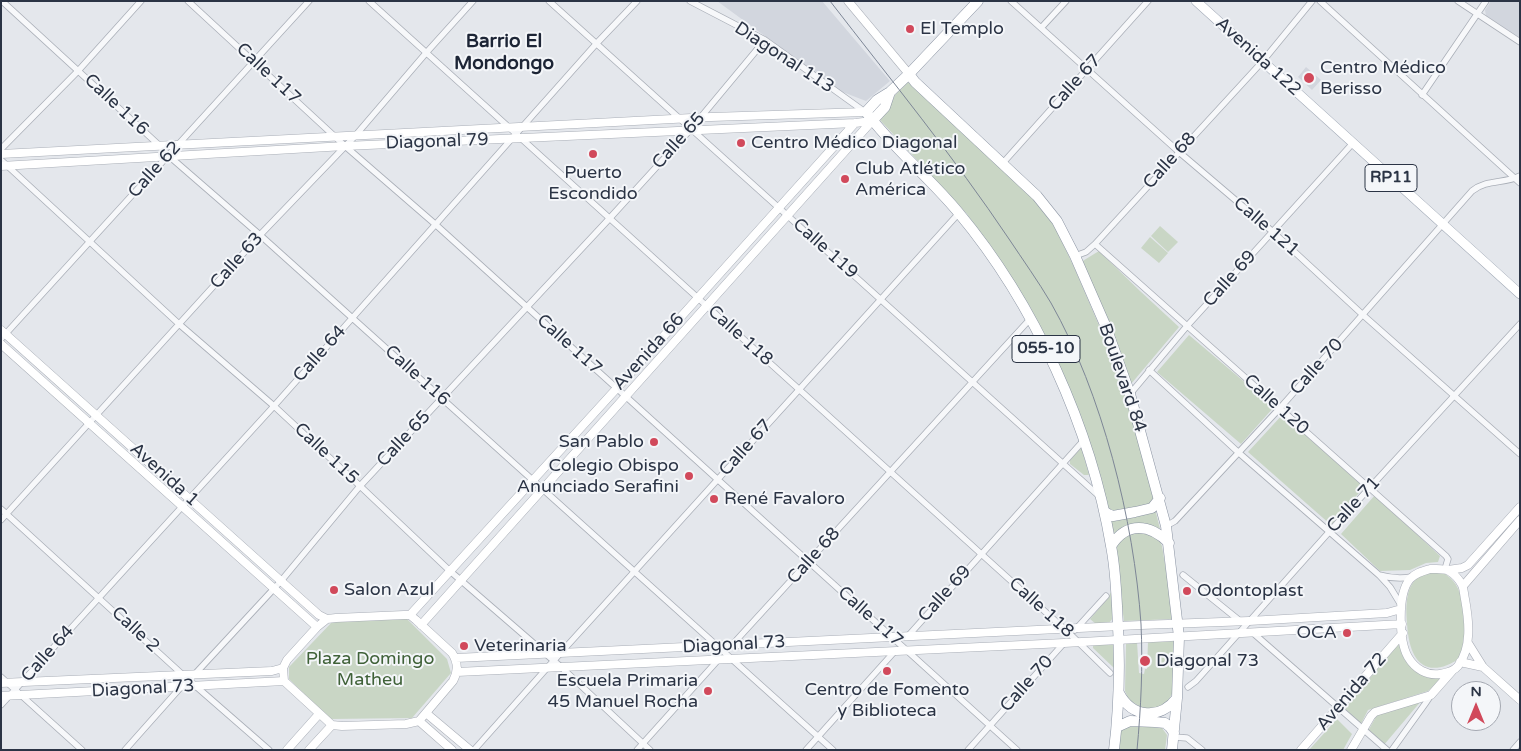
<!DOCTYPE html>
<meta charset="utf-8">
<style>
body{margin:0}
#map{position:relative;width:1521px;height:751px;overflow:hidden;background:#e4e7ec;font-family:"Varela Round",sans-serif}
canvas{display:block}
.frame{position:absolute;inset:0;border:2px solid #2b3445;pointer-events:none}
.north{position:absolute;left:1451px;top:681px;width:50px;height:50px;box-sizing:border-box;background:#f4f6f9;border:1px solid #a4a8b1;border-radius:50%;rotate:0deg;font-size:14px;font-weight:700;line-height:20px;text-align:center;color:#2b3445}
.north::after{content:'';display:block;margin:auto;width:18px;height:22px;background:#d1495b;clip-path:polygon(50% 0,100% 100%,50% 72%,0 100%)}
</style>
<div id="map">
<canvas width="1521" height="751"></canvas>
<div class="frame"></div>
<div class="north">N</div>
</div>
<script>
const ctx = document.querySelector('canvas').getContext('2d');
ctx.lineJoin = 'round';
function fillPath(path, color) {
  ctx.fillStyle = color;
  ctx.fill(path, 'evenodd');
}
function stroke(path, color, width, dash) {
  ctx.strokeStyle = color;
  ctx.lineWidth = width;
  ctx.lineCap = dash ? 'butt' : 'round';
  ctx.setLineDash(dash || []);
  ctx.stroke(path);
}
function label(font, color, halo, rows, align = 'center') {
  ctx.font = font + ' "Varela Round",sans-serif';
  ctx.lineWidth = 4;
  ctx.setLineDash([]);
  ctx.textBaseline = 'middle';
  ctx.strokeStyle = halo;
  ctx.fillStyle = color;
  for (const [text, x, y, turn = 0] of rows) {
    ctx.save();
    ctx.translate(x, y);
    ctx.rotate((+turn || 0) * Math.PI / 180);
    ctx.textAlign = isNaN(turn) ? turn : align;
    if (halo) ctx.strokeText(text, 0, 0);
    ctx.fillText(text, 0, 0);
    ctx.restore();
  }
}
const built = new Path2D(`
 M717 1H822L890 81 866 101 840 91Z
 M1491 1H1520V38L1486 16 1485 10Z
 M1306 67 1321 80 1312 90 1298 77Z`);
const green = new Path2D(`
 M908 82 1034 200 1054 225 1074 267 1101 330 1128 405 1154 499V504L1116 513 1108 510 1076 408 1030 307 967 214 880 120 889 109 895 95Z
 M1160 226 1178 242 1168 252 1151 236Z
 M1150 237 1168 253 1159 263 1141 248Z
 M1099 251 1140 291 1179 327 1131 384 1081 262Z
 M1189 335 1274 407 1241 444 1157 372Z
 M1283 414 1365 486 1331 525 1248 452Z
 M1081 446 1089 475H1084L1070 464V458Z
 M1375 495 1440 556 1438 562 1426 563 1410 570 1380 571 1341 534Z
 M1155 509 1160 529C1141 520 1128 522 1112 535L1110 519Z
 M1146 532 1159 539 1162 546 1174 619 1124 621 1114 550 1120 539 1131 533Z
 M1437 571C1465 578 1465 613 1464 637 1463 644 1462 650 1462 657 1425 682 1409 661 1407 623 1406 609 1405 590 1416 579 1422 573 1429 573 1437 571Z
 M1111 592 1113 618 1109 623 1096 624 1090 619 1108 598Z
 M407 619 447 659 451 673 412 718 330 719 289 679V667L333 621Z
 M1175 641 1172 694 1166 704 1154 710 1144 709 1129 700 1125 691 1126 643 1137 642 1139 673 1144 674 1145 669H1147L1148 642Z
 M1400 641 1411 666 1444 677 1428 691 1368 710 1360 726 1344 710Z
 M1109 642 1114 645 1115 674 1114 668 1093 648V645Z
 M1422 700 1383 746 1368 731 1377 715Z
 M1337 719 1352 734 1343 750H1309Z
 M1127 725 1162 728 1167 735 1165 750H1118L1120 730Z`);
const street = new Path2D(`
 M2 1 160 146 169 156 260 235 833 750
 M188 1 345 146 435 224 1017 750
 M369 1 1071 635 1110 673
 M549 1 1099 496
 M690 1 765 40 865 112
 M1011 1 1179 152 1273 232 1363 315 1520 454
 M1320 1 1520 183
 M1458 1 1520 42
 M1041 28 1066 1
 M1422 95 1486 1
 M1 149 78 71 141 1
 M1 160 179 324 274 406 360 486 450 571 561 667 650 750
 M1002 164 1148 1
 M1095 244 1446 556 1448 559 1445 569
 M1075 256 1086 252 1095 244 1262 62 1312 1
 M1 339 309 1
 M1149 370 1239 453 1379 575 1390 587 1401 605
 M1130 394 1187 326 1353 143
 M1 509 183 675 269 750
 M1 520 260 235 355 136 426 53 473 1
 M1166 526 1175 521 1280 408 1472 191C1487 179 1504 184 1520 176
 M1183 575 1240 621
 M1379 575C1390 578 1400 579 1411 577
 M1075 630 1106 596
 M1252 632 1387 750
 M908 636 1084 440
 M732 645 1031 318
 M1 677 82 750
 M1188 687 1196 681 1330 531 1520 324
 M1 705 274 406 596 44 637 1
 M1174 737 1187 738 1202 750
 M125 750 181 687 195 674 281 581 360 486 609 219 691 129 765 40
 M474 750 547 668 959 213
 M637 750 719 659
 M806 750 895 651
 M968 750 1064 643
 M1392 750 1425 704 1431 695
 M1513 750 1520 742`);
const secondary = new Path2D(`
 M848 1 909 74
 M1 154 711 117 866 112
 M1 166 345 146 855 123 872 121
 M1 330 281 581 319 615 327 619
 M1 344 317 627
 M1430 569C1436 569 1444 568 1449 571 1454 574 1459 579 1462 585 1464 589 1464 595 1465 599 1469 621 1472 648 1458 666 1454 671 1446 673 1440 674 1427 676 1415 669 1408 657 1399 641 1397 594 1410 579 1415 573 1423 571 1430 569Z
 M1448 570 1462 568 1468 565 1520 507
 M1463 586 1520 520
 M404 615H410L416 620 452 653C458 662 458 672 453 681L419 721 406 724 342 726 332 725 284 681 283 668 287 660 317 627 327 619 336 618Z
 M410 615 617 388 855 123
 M421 625 872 121
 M1468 643 1483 667 1520 700
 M456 658 1141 625 1249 621 1387 613 1401 609
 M1460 662 1483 667
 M457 672 1064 643 1402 624
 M1 683 272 671 283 668
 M1 696 284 681
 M426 713 470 750
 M419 721 452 750
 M287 750 319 714
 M309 750 332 725
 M1301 750 1403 633
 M1351 750 1371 716 1375 712 1431 695 1453 670`);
const primary = new Path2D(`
 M1196 1 1520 294`);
const highway = new Path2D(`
 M978 1 909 74 890 92 877 100 866 112C893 148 929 177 958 212 1035 304 1091 428 1111 546 1115 566 1116 586 1117 606 1120 654 1120 702 1114 750
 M909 74 915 82 1037 196 1057 221 1075 256 1106 327 1130 394 1166 526 1179 637 1177 698 1172 750
 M872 121 885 107 890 92
 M1104 511 1108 514 1113 516 1135 512 1152 508 1160 498
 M1111 546C1127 521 1150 524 1169 543
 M1119 693C1132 718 1160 720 1177 698
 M1117 727 1130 721 1155 722 1165 723 1170 727 1174 733`);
const tram = new Path2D(`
 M830 1C891 80 954 157 1009 239 1023 260 1038 281 1051 303 1102 393 1134 520 1141 624 1143 666 1141 708 1137 750`);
const markers = [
 [910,29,5,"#d1495b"],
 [1309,78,6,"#d1495b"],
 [741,143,5,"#d1495b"],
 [593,154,5,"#d1495b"],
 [845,179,5,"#d1495b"],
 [654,442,5,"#d1495b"],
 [689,476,5,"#d1495b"],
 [714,499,5,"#d1495b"],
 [334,590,5,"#d1495b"],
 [1187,591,5,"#d1495b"],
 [1347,633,5,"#d1495b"],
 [464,646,5,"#d1495b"],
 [1145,661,6,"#d1495b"],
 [887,671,5,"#d1495b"],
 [708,691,5,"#d1495b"]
];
const shields = [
 [1391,178,52],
 [1046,349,68]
];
const shieldNames = [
 ["RP11",1391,178],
 ["055-10",1046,349]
];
const poiNames = [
 ["El Templo",920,29],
 ["Centro Médico",1320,68],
 ["Berisso",1320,89],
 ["Centro Médico Diagonal",751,143],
 ["Club Atlético",855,169],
 ["América",855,190],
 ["Puerto",593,173,"center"],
 ["Escondido",593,194,"center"],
 ["San Pablo",644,442,"right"],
 ["Colegio Obispo",679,466,"right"],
 ["Anunciado Serafini",679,487,"right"],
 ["René Favaloro",724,499],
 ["Salon Azul",344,590],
 ["Odontoplast",1197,591],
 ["OCA",1337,633,"right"],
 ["Veterinaria",474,646],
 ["Diagonal 73",1156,661],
 ["Escuela Primaria",698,681,"right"],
 ["45 Manuel Rocha",698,702,"right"],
 ["Centro de Fomento",887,690,"center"],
 ["y Biblioteca",887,711,"center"]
];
const streetNames = [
 ["Avenida 122",1258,57,42],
 ["Diagonal 113",784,58,33],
 ["Calle 117",268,74,43],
 ["Calle 67",1075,83,-48],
 ["Calle 116",116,105,43],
 ["Calle 65",679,141,-48],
 ["Diagonal 79",437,142,-2],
 ["Calle 68",1170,161,-48],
 ["Calle 62",155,170,-48],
 ["Calle 121",1266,227,41],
 ["Calle 119",825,249,42],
 ["Calle 63",237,261,-48],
 ["Calle 69",1230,279,-48],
 ["Calle 118",740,336,42],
 ["Calle 117",569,345,42],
 ["Avenida 66",649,352,-48],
 ["Calle 64",320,354,-48],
 ["Calle 70",1317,367,-48],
 ["Calle 116",417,376,42],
 ["Boulevard 84",1122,378,71],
 ["Calle 120",1276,405,42],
 ["Calle 65",404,439,-47],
 ["Calle 67",746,448,-48],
 ["Calle 115",326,454,43],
 ["Avenida 1",164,475,42],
 ["Calle 71",1354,505,-47],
 ["Calle 68",814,556,-48],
 ["Calle 69",945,594,-48],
 ["Calle 118",1041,608,42],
 ["Calle 117",870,617,42],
 ["Calle 2",135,630,43],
 ["Diagonal 73",734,645,-3],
 ["Calle 64",48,654,-48],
 ["Calle 70",1027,684,-48],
 ["Diagonal 73",143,689,-3],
 ["Avenida 72",1352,692,-49]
];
const parkNames = [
 ["Plaza Domingo",370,659],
 ["Matheu",370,680]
];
const neighbourhoodNames = [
 ["Barrio El",504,42],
 ["Mondongo",504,64]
];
fillPath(built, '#d2d6de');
fillPath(green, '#c9d6c5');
stroke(street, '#a9aeb7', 7);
stroke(secondary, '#a9aeb7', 9);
stroke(primary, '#a3abb8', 10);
stroke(highway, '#8b94a3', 11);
stroke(street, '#f7f8fa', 5.5);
stroke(secondary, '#fff', 8);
stroke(primary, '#fff', 9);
stroke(highway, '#fff', 10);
stroke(tram, '#7d8696', 1);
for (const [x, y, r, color] of markers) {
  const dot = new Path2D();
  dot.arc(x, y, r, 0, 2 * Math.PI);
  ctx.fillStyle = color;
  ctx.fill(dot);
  stroke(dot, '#f4f6f9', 2);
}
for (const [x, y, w] of shields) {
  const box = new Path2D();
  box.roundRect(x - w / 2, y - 13.5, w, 27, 4);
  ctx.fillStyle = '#f4f6f9';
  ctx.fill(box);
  stroke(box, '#2b3445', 1);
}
label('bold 16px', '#2b3445', null, shieldNames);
label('18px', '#2b3445', '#f4f6f9', poiNames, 'left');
label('18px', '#2b3445', '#f4f6f9', streetNames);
label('18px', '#3f6138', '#f4f6f9', parkNames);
label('bold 19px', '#1d2536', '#f4f6f9', neighbourhoodNames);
</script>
